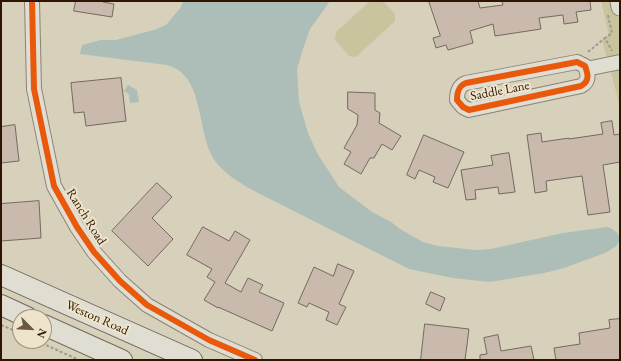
<!DOCTYPE html>
<style>
body{margin:0}
#map{position:relative;width:621px;height:361px;overflow:hidden;background:#d7d0bb;font-family:"EB Garamond",serif}
canvas{display:block}
.frame{position:absolute;inset:0;border:2px solid #2f1402;pointer-events:none}
.north{position:absolute;left:12px;top:309px;width:40px;height:40px;box-sizing:border-box;background:#ede4cb;border:1px solid #a1917b;border-radius:50%;rotate:114deg;font-size:11px;font-weight:700;line-height:16px;text-align:center;color:#2f1402}
.north::after{content:'';display:block;margin:auto;width:14px;height:18px;background:#6a5643;clip-path:polygon(50% 0,100% 100%,50% 72%,0 100%)}
</style>
<div id="map">
<canvas width="621" height="361"></canvas>
<div class="frame"></div>
<div class="north">N</div>
</div>
<script>
const ctx = document.querySelector('canvas').getContext('2d');
ctx.lineJoin = 'round';
function fillPath(path, color) {
  ctx.fillStyle = color;
  ctx.fill(path, 'evenodd');
}
function stroke(path, color, width, dash) {
  ctx.strokeStyle = color;
  ctx.lineWidth = width;
  ctx.lineCap = dash ? 'butt' : 'round';
  ctx.setLineDash(dash || []);
  ctx.stroke(path);
}
function label(font, color, halo, rows, align = 'center') {
  ctx.font = font + ' "EB Garamond",serif';
  ctx.lineWidth = 4;
  ctx.setLineDash([]);
  ctx.textBaseline = 'middle';
  ctx.strokeStyle = halo;
  ctx.fillStyle = color;
  for (const [text, x, y, turn = 0] of rows) {
    ctx.save();
    ctx.translate(x, y);
    ctx.rotate((+turn || 0) * Math.PI / 180);
    ctx.textAlign = isNaN(turn) ? turn : align;
    if (halo) ctx.strokeText(text, 0, 0);
    ctx.fillText(text, 0, 0);
    ctx.restore();
  }
}
const green = new Path2D(`
 M370 1H383L395 14V21L356 57 349 56 335 40 336 32Z
 M601 1H620V108C615 85 608 63 602 40L609 35Z`);
const water = new Path2D(`
 M183 1H330L310 29 303 49 297 69 299 102 308 133 317 153 339 187 372 212 391 222 400 229 423 242 438 246 475 250 491 249 563 233 608 227C615 230 619 233 620 241L615 247 605 253 564 268 544 273 490 282 453 278 409 269 260 194C243 185 221 173 212 156 199 132 202 90 181 72 178 69 172 67 167 65L80 54 82 45 101 40H116L154 30 166 25 181 7Z
 M128 85 137 90 139 102 130 103 129 94 124 91Z`);
const building = new Path2D(`
 M76 1H103V2L114 4 112 17 74 11Z
 M429 1H478L480 8 503 5 502 1H590L591 10 576 12 578 22 564 24 563 15 539 18 541 29 495 36 493 24 470 31 473 43 448 50 446 45 436 48 433 38 440 36Z
 M121 78 126 121 86 126 84 112 74 113 71 83Z
 M348 92 375 93V110L380 113 379 123 401 136 392 150 382 144 374 158H370L361 174 344 164 351 152 344 148 357 125 358 115 348 109Z
 M612 121 614 135 620 134V162L603 165 610 212 588 215 582 176 546 181 547 191 535 193 527 135 541 133 542 142 569 138V139L603 134 601 123Z
 M15 125 19 161 1 163V127Z
 M424 135 464 152 448 188 433 182 435 177 419 170 415 179 407 175Z
 M509 153 515 192 499 194 498 187 475 190 476 199 466 200 461 170 493 165 491 156Z
 M157 183 172 197 152 218 173 239 148 266 112 231Z
 M39 201 41 238 1 241V204Z
 M203 227 229 241 235 231 250 240 225 283 241 292 248 278 263 285 259 292 284 303 272 331 218 307V308L204 300 215 282 207 277 212 269 187 255Z
 M338 264 354 271 339 304 346 307 337 325 326 320 329 312 309 303 307 307 298 303 314 267 333 276Z
 M431 292 445 298 440 311 426 304Z
 M620 319V360H556L554 348 580 344 579 333 610 328 609 320Z
 M425 324 469 329 465 360H421Z
 M498 335 501 351 531 346 534 360H480V355L487 354 484 338Z`);
const path = new Path2D(`
 M608 15 612 33 605 38 612 51
 M588 52 605 38
 M1 325 20 333
 M37 341 79 360`);
const minor = new Path2D(`
 M32 1 34 89 54 186 77 227 94 252 120 281 147 305 209 340 255 360
 M577 62 585 66C588 74 590 81 581 86L469 110 463 107 457 100C457 93 458 86 466 83Z
 M586 69 620 62`);
const tertiary = new Path2D(`
 M619 1 620 7`);
const secondary = new Path2D(`
 M1 275 192 360
 M1 305 27 317
 M44 325 122 360`);
const cycleway = new Path2D(`
 M32 1 34 89 54 186 77 227 94 252 120 281 147 305 209 340 255 360
 M577 62 585 66C588 74 590 81 581 86L469 110 463 107 457 100C457 93 458 86 466 83Z`);
const streetNames = [
 ["Saddle Lane",500,91,-11],
 ["Ranch Road",86,217,58],
 ["Weston Road",97,318,24]
];
fillPath(green, '#c8c59e');
fillPath(water, '#acbeb7');
fillPath(building, '#cab9ad');
stroke(building, '#726a5e', 1);
stroke(minor, '#8b8375', 16);
stroke(tertiary, '#8b8375', 19);
stroke(secondary, '#726a5e', 22);
stroke(path, '#9f998f', 2, [3, 2]);
stroke(minor, '#e0ddd2', 14);
stroke(tertiary, '#e0ddd2', 17);
stroke(secondary, '#e0ddd2', 20);
stroke(cycleway, '#e8590c', 6);
label('13px', '#2f1402', '#ede4cb', streetNames);
</script>
